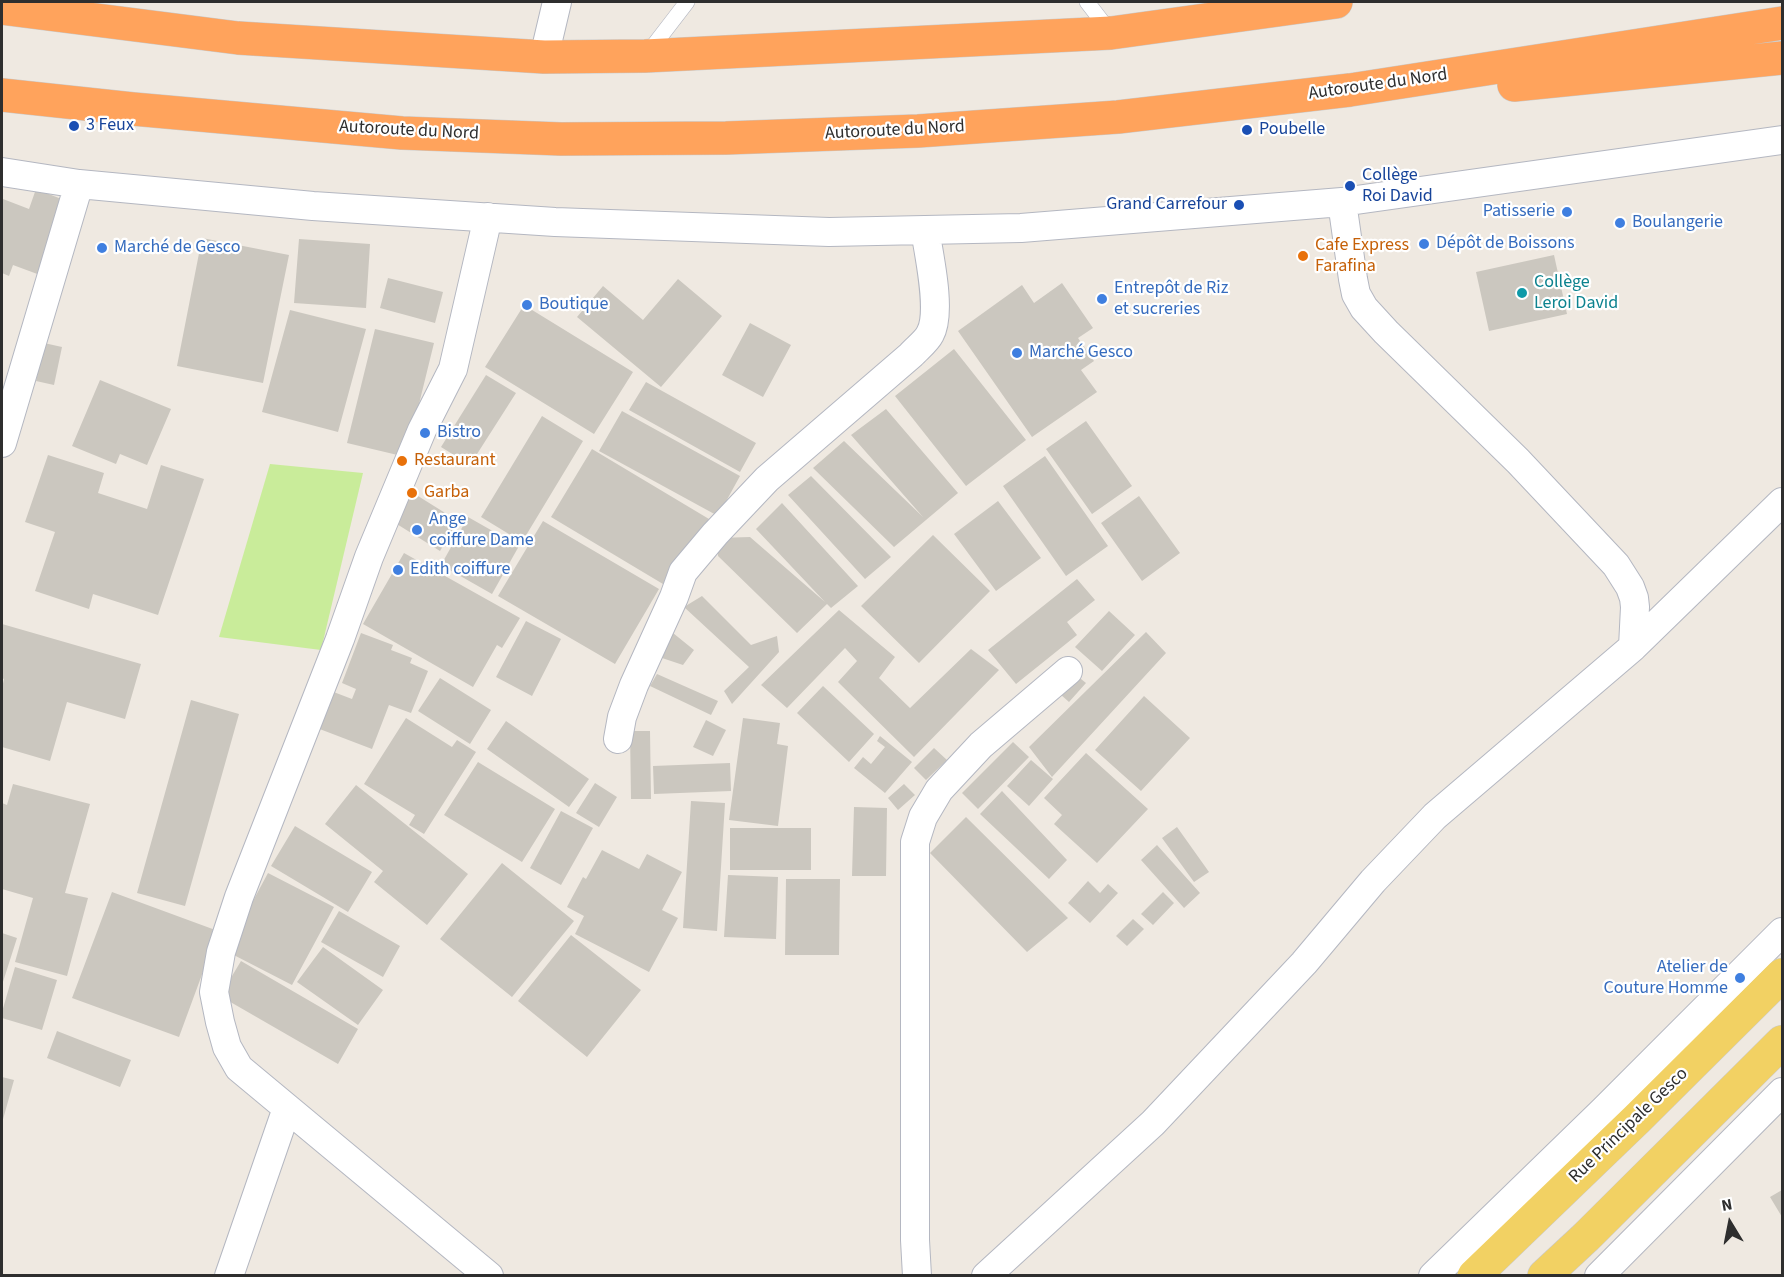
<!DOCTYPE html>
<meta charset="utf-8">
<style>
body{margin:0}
#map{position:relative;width:1784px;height:1277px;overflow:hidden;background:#efe9e1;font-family:"Source Sans 3",sans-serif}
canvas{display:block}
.frame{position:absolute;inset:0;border:3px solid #2e2e2e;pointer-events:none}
.north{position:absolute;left:1700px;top:1193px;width:60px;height:60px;-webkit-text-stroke:4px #fff;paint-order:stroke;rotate:350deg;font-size:16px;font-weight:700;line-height:24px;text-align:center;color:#2e2e2e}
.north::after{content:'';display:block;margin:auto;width:21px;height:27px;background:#2e2e2e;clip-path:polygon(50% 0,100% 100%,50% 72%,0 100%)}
</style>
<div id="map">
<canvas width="1784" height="1277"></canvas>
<div class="frame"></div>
<div class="north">N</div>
</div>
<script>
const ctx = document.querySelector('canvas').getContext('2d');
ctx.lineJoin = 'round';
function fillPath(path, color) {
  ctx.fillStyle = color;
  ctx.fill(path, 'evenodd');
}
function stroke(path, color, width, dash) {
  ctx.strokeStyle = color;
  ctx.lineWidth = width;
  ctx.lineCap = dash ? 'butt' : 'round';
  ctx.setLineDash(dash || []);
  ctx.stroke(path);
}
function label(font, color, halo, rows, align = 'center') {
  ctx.font = font + ' "Source Sans 3",sans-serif';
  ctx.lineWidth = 4.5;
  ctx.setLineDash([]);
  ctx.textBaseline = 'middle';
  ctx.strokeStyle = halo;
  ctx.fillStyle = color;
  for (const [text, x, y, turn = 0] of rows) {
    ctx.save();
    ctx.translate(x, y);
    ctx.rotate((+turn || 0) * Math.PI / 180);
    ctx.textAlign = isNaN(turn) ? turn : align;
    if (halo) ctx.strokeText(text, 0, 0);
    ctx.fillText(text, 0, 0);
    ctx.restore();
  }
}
const pitch = new Path2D(`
 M270 464 363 473 321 650 219 637Z`);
const building = new Path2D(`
 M36 189 69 202 40 275 13 265 9 276 2 273V202L3 199 29 209Z
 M202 238 289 255 263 383 177 366Z
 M299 239 370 244 366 308 294 303Z
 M1554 255 1567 314 1489 331 1476 272Z
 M388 278 443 292 435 323 380 308Z
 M678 279 722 316 661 387 577 317 603 286 643 320Z
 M1062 283 1093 328 1078 338 1094 361 1081 370 1097 392 1032 437 958 331 1022 285 1034 303Z
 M524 305 633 372 594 434 485 367Z
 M290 310 366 329 338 432 262 412Z
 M750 323 791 345 763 397 722 375Z
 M375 329 434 343 406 457 347 443Z
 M44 343 62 347 54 385 36 381Z
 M954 349 1026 440 966 486 895 396Z
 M486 375 516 393 470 465 441 447Z
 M100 380 171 409 147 465 120 454 116 464 72 446Z
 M646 382 756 443 740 472 629 410Z
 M886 409 958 493 894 547 813 468 844 441 923 517 851 435Z
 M622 411 740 476 718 516 599 451Z
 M542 416 583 441 522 542 481 517Z
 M1086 421 1132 486 1092 514 1046 449Z
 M592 449 709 519 668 587 551 517Z
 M48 455 104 473 98 493 147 509 161 465 204 479 158 615 93 594 89 609 35 591 55 532 25 522Z
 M1045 456 1108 546 1066 576 1003 486Z
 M811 476 891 557 865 579 788 495Z
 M410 491 458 521 440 551 392 521Z
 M1139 496 1180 553 1142 581 1101 523Z
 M998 501 1041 558 996 591 954 534Z
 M782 503 858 586 831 608 827 604 797 633 718 556V538L750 537 825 602 756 529Z
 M468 517 519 546 492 594 441 565Z
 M543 521 659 589 615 664 498 596Z
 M933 535 990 591 919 663 861 606Z
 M404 553 520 618 502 648 497 645 473 687 363 624Z
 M1077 579 1095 600 1067 622 1077 635 1016 684 988 650Z
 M702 596 751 645 777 636 779 652 732 704 724 691 749 667 684 607Z
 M839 610 895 657 879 678 910 708 971 649 999 670 914 757 838 682 857 661 845 648 787 708 761 685Z
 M1109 611 1135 635 1102 671 1075 647Z
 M526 621 561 639 532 696 496 677Z
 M2 624 141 664 125 719 67 702 50 761 2 747V688L4 679 2 678Z
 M1146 632 1166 653 1052 777 1029 747Z
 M361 633 393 645 391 650 412 658 410 663 428 671 411 713 389 705 372 749 317 728 331 691 352 699 356 689 342 683Z
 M673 633 694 650 683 665 662 658Z
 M657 674 718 701 711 715 650 686Z
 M1076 675 1086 683 1069 702 1060 694Z
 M440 678 491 710 470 744 418 711Z
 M823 686 874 734 849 762 797 713Z
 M1144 696 1190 738 1141 791 1095 750Z
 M191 700 239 714 185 906 137 893Z
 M406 718 452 747 457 740 476 752 424 834 409 825 415 815 364 784Z
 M743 718 780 723 777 744 788 746 778 826 729 820Z
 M706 720 726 730 713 756 693 747Z
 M506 721 589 779 569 807 487 749Z
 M630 731H650L651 799H631Z
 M880 736 912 762 885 793 854 768 863 757 871 764 885 747 877 741Z
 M1013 742 1029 757 978 809 962 793Z
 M934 748 947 760 926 780 914 768Z
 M1086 753 1148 809 1097 863 1054 824 1062 815 1044 798Z
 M1031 760 1053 779 1029 806 1007 786Z
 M478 762 555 809 522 862 444 815Z
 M730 763 731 791 654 794 653 766Z
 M595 783 617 797 599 827 576 813Z
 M13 784 90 804 65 893 88 898 67 976 15 962 33 898 2 889V803L7 805Z
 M904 784 915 795 898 810 888 798Z
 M356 785 468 874 427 925 374 882 383 871 325 824Z
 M1002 791 1067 860 1049 879 980 814Z
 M691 801 725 803 717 931 683 928Z
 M854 807 887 808 886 876H852Z
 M561 811 593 828 561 885 530 868Z
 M966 817 1068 918 1027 952 930 853Z
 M295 826 372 872 348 912 271 866Z
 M1177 827 1209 872 1194 882 1162 838Z
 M730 828H811V870H730Z
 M1157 845 1200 893 1184 908 1141 860Z
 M602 850 639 869 647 854 682 872 662 910 678 918 649 972 575 934 584 916 567 907 583 877 586 879Z
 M502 863 574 921 512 997 440 939Z
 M268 873 334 907 292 985 226 951Z
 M728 875 778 877 776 939 724 937Z
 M786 879H840L839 955H785Z
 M1088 881 1100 893 1108 884 1118 893 1090 923 1068 903Z
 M112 892 218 931 179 1037 72 998Z
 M1163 892 1174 903 1153 925 1141 914Z
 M339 911 400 946 383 977 321 942Z
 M1133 919 1144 929 1127 946 1116 936Z
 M2 933 17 938 2 985Z
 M571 935 641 990 587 1057 518 1001Z
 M323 947 383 990 358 1025 297 982Z
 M241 961 358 1029 338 1064 220 996Z
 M15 967 57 980 42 1030 2 1018V1012Z
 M57 1031 131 1060 120 1087 47 1058Z
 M2 1077 14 1080 2 1123Z
 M1782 1190V1217L1770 1197Z`);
const service = new Path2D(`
 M1087 2 1111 33
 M647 54 687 2`);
const minor = new Path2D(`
 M544 57 557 2
 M2 172 79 184 313 206 555 222 829 232 1021 228 1342 202 1782 140
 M1342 202 1353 279 1356 294 1364 308 1386 332 1518 461 1616 565 1630 587 1634 598 1635 607 1633 647
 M488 217 453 369 422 430 369 557 340 639 239 897 221 952 214 992 220 1022 227 1047 239 1068 489 1276
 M2 443 79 184
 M618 739 622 717 634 685 674 597 683 572 715 534 767 479 911 355C916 349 926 342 930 334 942 313 929 255 925 230
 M229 1276 287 1108
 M917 1276 915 1240V842L923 817 939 790 981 745 1068 671
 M986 1276 1153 1123 1304 963 1373 881 1435 816 1633 647 1782 502
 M1433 1276 1604 1110 1782 932
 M1599 1276 1782 1092`);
const primary = new Path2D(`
 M1474 1276 1637 1119 1782 975
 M1544 1276 1586 1237 1782 1042`);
const motorway = new Path2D(`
 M2 8 238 38 544 57 645 56 1111 33 1336 2
 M1514 85 1782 58
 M2 95 133 109 402 133 561 139 726 138 918 131 1118 117 1350 90 1782 23`);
const markers = [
 [74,126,6,"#1a4fb4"],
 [1247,130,6,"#1a4fb4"],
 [1350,186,6,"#1a4fb4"],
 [1239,205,6,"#1a4fb4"],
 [1567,212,6,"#3f7fe0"],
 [1620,223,6,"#3f7fe0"],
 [1424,244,6,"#3f7fe0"],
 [102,248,6,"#3f7fe0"],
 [1303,256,6,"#e8710a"],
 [1522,293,6,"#0f9aa8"],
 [1102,299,6,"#3f7fe0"],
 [527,305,6,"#3f7fe0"],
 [1017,353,6,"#3f7fe0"],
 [425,433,6,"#3f7fe0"],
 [402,461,6,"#e8710a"],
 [412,493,6,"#e8710a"],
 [417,530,6,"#3f7fe0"],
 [398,570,6,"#3f7fe0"],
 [1740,978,6,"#3f7fe0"]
];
const streetNames = [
 ["Autoroute du Nord",1378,85,-8],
 ["Autoroute du Nord",409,131,3],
 ["Autoroute du Nord",895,131,-3],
 ["Rue Principale Gesco",1629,1126,-44]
];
const transitNames = [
 ["3 Feux",86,126],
 ["Poubelle",1259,130],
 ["Collège",1362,176],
 ["Roi David",1362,197],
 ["Grand Carrefour",1227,205,"right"]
];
const shopNames = [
 ["Patisserie",1555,212,"right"],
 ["Boulangerie",1632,223],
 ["Dépôt de Boissons",1436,244],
 ["Marché de Gesco",114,248],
 ["Entrepôt de Riz",1114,289],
 ["et sucreries",1114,310],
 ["Boutique",539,305],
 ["Marché Gesco",1029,353],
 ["Bistro",437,433],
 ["Ange",429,520],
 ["coiffure Dame",429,541],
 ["Edith coiffure",410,570],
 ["Atelier de",1728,968,"right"],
 ["Couture Homme",1728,989,"right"]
];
const foodNames = [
 ["Cafe Express",1315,246],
 ["Farafina",1315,267],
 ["Restaurant",414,461],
 ["Garba",424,493]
];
const cultureNames = [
 ["Collège",1534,283],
 ["Leroi David",1534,304]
];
fillPath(pitch, '#c9ec9a');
fillPath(building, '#cbc7bf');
stroke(service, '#b4b7c1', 16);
stroke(minor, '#b4b7c1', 30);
stroke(primary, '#c9c9c9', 34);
stroke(motorway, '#c9c9c9', 34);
stroke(service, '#fff', 15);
stroke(minor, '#fff', 28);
stroke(primary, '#f2d163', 33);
stroke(motorway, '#ffa35c', 33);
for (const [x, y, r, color] of markers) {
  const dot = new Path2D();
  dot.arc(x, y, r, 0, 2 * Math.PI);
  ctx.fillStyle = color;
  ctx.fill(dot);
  stroke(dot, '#fff', 2);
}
label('18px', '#2e2e2e', '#fff', streetNames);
label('18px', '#164399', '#fff', transitNames, 'left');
label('18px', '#366cbe', '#fff', shopNames, 'left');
label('18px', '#c56008', '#fff', foodNames, 'left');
label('18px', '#0d838f', '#fff', cultureNames, 'left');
</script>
